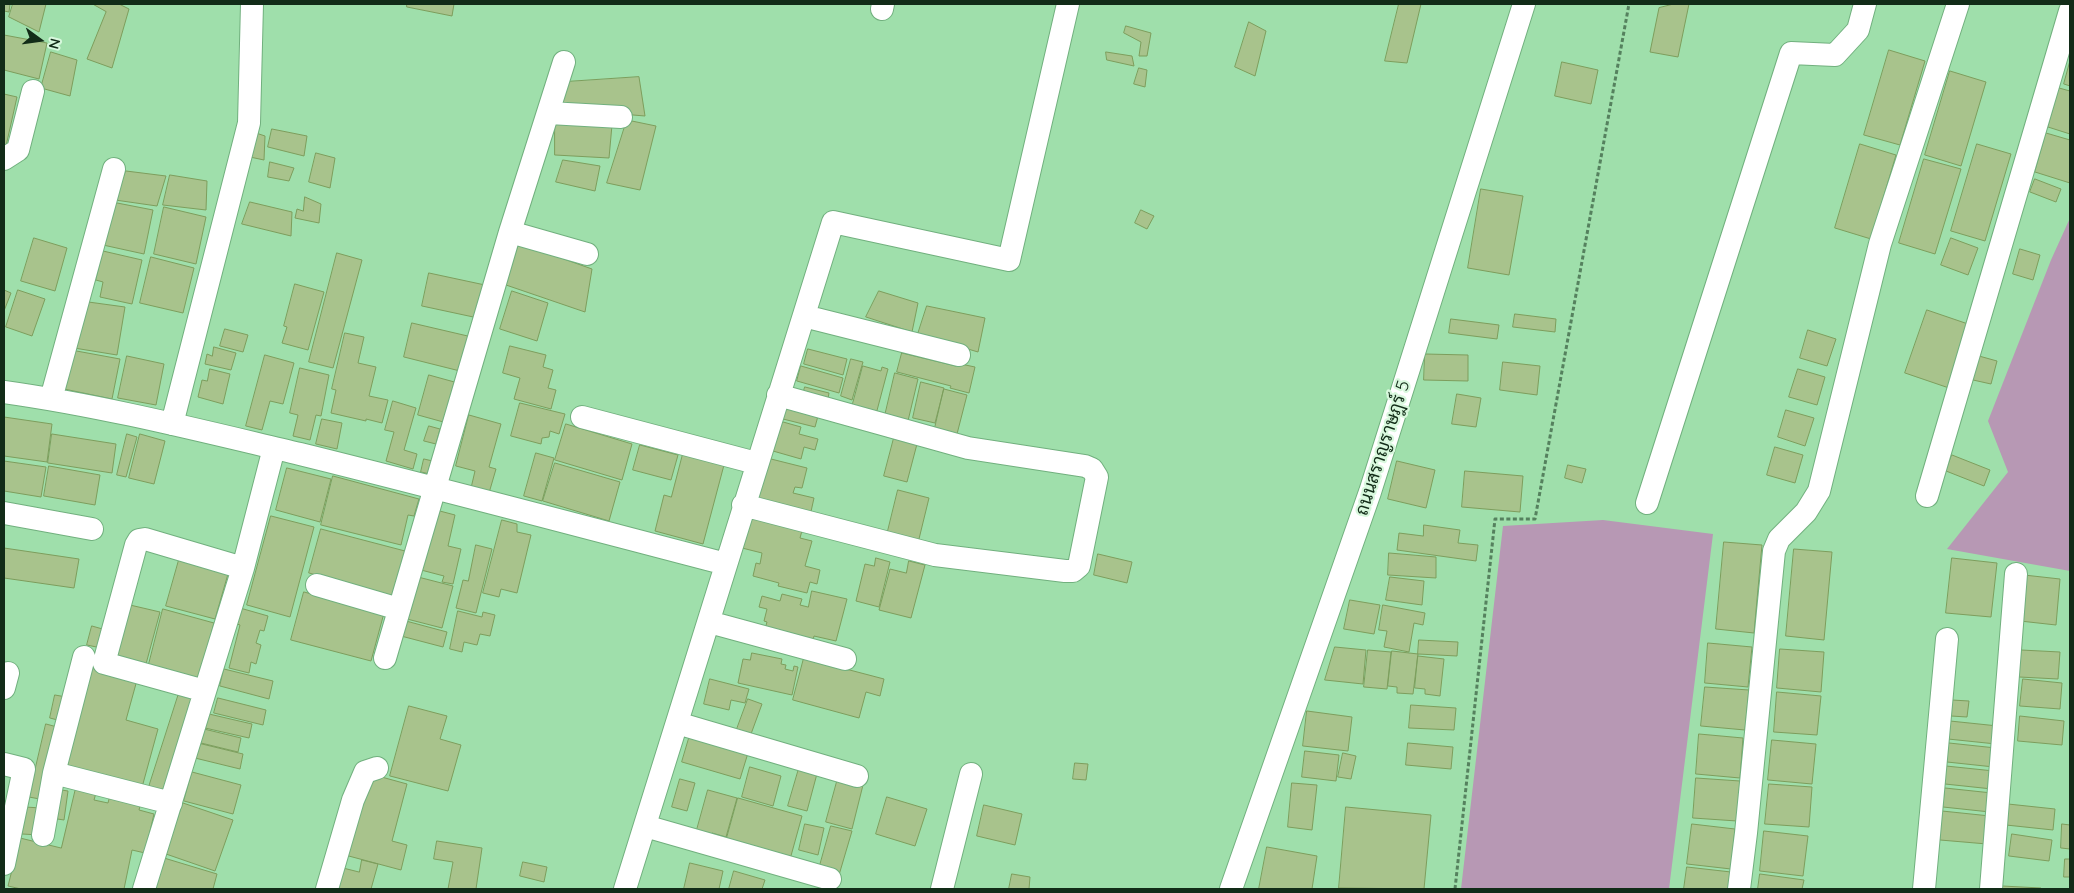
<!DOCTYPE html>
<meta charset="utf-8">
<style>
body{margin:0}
#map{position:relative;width:2074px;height:893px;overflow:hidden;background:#9fdfab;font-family:Quicksand,sans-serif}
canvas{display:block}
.frame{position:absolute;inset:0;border:5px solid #122c18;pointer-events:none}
.north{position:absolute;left:15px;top:15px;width:50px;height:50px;-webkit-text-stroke:4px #d8f8dd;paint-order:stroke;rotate:104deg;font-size:14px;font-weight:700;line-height:20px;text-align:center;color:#122c18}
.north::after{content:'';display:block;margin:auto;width:18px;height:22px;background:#122c18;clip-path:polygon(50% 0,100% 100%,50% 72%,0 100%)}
</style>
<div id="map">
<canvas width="2074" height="893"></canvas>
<div class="frame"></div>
<div class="north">N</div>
</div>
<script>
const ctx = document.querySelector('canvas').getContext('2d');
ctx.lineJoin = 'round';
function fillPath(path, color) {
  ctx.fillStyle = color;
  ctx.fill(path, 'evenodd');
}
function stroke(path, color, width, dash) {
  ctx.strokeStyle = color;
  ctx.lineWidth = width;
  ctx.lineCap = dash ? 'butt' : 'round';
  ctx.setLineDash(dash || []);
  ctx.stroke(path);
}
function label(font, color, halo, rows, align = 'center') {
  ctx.font = font + ' Quicksand,Sarabun,sans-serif';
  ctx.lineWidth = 4.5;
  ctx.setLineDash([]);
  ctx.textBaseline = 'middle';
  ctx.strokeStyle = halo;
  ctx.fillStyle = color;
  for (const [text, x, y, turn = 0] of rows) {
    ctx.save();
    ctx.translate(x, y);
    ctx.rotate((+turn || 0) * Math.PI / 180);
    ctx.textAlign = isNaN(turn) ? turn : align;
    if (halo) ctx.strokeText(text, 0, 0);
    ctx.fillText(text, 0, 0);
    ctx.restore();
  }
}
const green = new Path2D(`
 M2070 218V571L1947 549 2008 472 1988 421 2051 260Z
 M1603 520 1713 534 1669 889H1461L1503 526Z`);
const building = new Path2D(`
 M4 4H10L9 12 4 11Z
 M13 4H46L39 32 9 17Z
 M93 4H119L129 9 112 68 87 59 106 12Z
 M407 4H454L452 16 407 7Z
 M1399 4H1421L1407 63 1385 61Z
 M1674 4H1689L1678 57 1650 52 1659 8Z
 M1249 22 1266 31 1255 76 1235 67Z
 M1126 26 1151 33 1147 56H1139L1141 42 1124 33Z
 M4 35 47 43 39 79 4 70Z
 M1889 50 1925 61 1900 145 1864 135Z
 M51 52 77 60 70 96 41 88Z
 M1106 52 1132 56 1134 66 1107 60Z
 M2070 61V86L2064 84Z
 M1562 62 1598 70 1591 104 1555 96Z
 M1139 68 1147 70 1145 87 1134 84Z
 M1950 71 1986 82 1961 166 1925 155Z
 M639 77 645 116 562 109 565 82Z
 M2059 88 2070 91V134L2048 127Z
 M4 94 17 97 4 155Z
 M627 120 656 126 640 190 607 183Z
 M555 123 612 125 609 158 555 155Z
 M272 129 307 136 304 156 268 147Z
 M256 133 265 136 264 160 250 157Z
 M2046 133 2070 140V183L2035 172Z
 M1860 144 1896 155 1871 239 1835 228Z
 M1977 144 2011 154 1985 241 1951 231Z
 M316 153 335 158 330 188 309 182Z
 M1924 159 1961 169 1935 254 1899 243Z
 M563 160 600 166 595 191 556 182Z
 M270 162 294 168 289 181 268 177Z
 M126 171 166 176 157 206 115 200Z
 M170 175 207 181 206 210 163 205Z
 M2035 179 2061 189 2056 202 2030 192Z
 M1481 189 1523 196 1509 275 1468 268Z
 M305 197 321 204 319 223 295 218 297 209 303 211Z
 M112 202 153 210 144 254 103 245Z
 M250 202 292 212 291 236 242 224Z
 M164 207 206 217 196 264 154 254Z
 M1141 210 1154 216 1147 229 1135 223Z
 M34 238 67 248 55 291 21 281Z
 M1951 238 1978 248 1968 275 1941 265Z
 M519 243 592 269 585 312 506 285Z
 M2020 249 2040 255 2033 280 2013 274Z
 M103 251 142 260 132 304 100 297 103 282 96 280Z
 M337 253 362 260 333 368 309 362Z
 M151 257 194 268 183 313 140 303Z
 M429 273 485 285 478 318 422 306Z
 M295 284 324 292 308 350 282 343 287 327 284 326Z
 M4 290 11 293 4 311Z
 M18 290 45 299 32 336 6 327Z
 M512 291 548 303 537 341 500 329Z
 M879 291 918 303 912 332 866 317Z
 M81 301 125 307 117 355 74 348Z
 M927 306 985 318 978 352 918 334Z
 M1927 310 1971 325 1949 388 1905 373Z
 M1515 314 1556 319 1555 332 1513 327Z
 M1451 319 1499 325 1497 339 1449 333Z
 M412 323 472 337 464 372 404 357Z
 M225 329 248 335 243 352 220 346Z
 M1808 330 1836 339 1827 366 1800 358Z
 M345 333 364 337 358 363 376 367 369 396 388 400 382 423 366 419V421L331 413 336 390 332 389Z
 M510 346 546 355 543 367 553 370 548 388 556 390 551 409 514 399 520 378 503 373Z
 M214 347 236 353 231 370 205 364 207 354 212 356Z
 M808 349 847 359 843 375 804 364Z
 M71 350 120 359 112 399 64 389Z
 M902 353 956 366V363L975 367 969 393 950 388 951 386 897 372Z
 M1425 354 1468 355V381L1424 380Z
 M265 355 294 363 283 404 270 401 262 430 246 426Z
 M127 356 164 364 156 405 118 398Z
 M1979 356 1997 361 1991 384 1973 380Z
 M851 359 863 362 852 400 841 396Z
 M1503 362 1540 366 1537 395 1500 390Z
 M801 366 843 378 839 393 797 381Z
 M863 366 881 371 882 367 888 369 875 418 851 411Z
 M300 368 329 375 321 416 316 415 310 440 293 436 298 415 290 413Z
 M210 369 230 374 223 404 198 397 202 380 207 381Z
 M1798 369 1825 377 1817 405 1789 397Z
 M895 373 918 379 907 425 884 420Z
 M429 375 458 383 447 423 418 415Z
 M921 382 944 388 935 423 913 418Z
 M805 387 829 393 827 404 802 398Z
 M944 389 967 395 957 434 935 428Z
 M1457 394 1481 398 1476 427 1452 424Z
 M393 401 416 408 404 450 417 454 413 469 386 461 394 432 385 430Z
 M520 403 565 414 559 434 550 431 549 437 542 438 541 444 511 436Z
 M786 407 818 416 815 427 783 419Z
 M1786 410 1814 418 1805 446 1778 437Z
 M469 415 501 424 489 467 496 469 489 493 471 488 475 471 456 466Z
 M4 417 52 424 47 462 4 456Z
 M322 419 342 423 337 449 316 444Z
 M776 420 801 427 799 434 818 439 815 450 804 447 801 459 773 451Z
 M566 424 632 444 622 480 555 460Z
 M429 426 440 429 436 444 424 441Z
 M52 434 116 444 112 473 48 463Z
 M127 434 137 437 126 477 117 475Z
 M140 434 165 441 154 484 129 478Z
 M894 438 917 444 907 482 884 476Z
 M640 445 678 455 671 480 633 470Z
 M1775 447 1803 455 1795 483 1767 475Z
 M536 453 554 458 542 501 524 496Z
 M683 454 724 465 703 544 655 531 664 495 671 497Z
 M1952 455 1990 470 1984 486 1946 471Z
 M767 458 807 468 802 488 795 487 793 493 814 498 810 516 755 506Z
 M424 459 437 462 434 475 421 472Z
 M4 461 46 467 41 497 4 491Z
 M1397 461 1435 470 1426 508 1388 499Z
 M555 463 620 482 609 521 543 501Z
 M1568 465 1586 469 1582 483 1565 478Z
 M49 466 100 475 95 505 44 496Z
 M287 468 331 479 320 522 276 510Z
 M1465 471 1523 476 1520 512 1462 507Z
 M333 476 419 499 414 516 408 515 401 545 321 525Z
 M898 490 929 498 918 543 887 535Z
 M436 510 455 515 448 546 461 549 453 584 442 582 444 576 421 570Z
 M751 514 803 527 800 538 812 541 805 566 820 570 817 584 810 582 807 593 778 586 779 583 753 576 756 563 760 564 762 553 742 548Z
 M271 516 314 527 290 617 247 605Z
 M502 520 517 524V532L531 535 517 593 501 589 499 597 483 593Z
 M1424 525 1460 530 1458 543 1478 545 1476 561 1397 550 1399 533 1423 536Z
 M321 529 405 551 393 596 309 573Z
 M1724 542 1762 545 1754 633 1716 629Z
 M476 545 492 549 476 613 456 608 463 580 468 581Z
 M4 548 79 559 74 588 4 578Z
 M1794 549 1832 552 1824 640 1786 636Z
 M1389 553 1436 557V578L1388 575Z
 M1098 554 1132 562 1127 583 1094 575Z
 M876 558 890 562 879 607 856 601 865 564 874 566Z
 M1952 558 1997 563 1991 617 1946 613Z
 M179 560 228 574 215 619 166 606Z
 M909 561 925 565 911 618 879 610 890 569 906 573Z
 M2024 575 2060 579 2056 625 2020 621Z
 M418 577 453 586 442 628 407 619Z
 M1390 577 1424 581 1422 605 1386 600Z
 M812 591 847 599 836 641 814 636 812 644 765 629 767 622 764 621 767 609 759 607 762 596 780 601 782 594 802 599 800 605 808 607Z
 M304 592 384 613 371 661 291 640Z
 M1350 600 1380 605 1374 634 1344 629Z
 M130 605 160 612 146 664 116 657Z
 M1383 605 1425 613 1423 625 1414 623 1409 652 1384 647 1387 631 1379 630Z
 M240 608 268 616 264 631 260 630 256 643 261 645 256 664 251 662 249 673 229 668 240 625 237 624Z
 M163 609 214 623 199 681 148 668Z
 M458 611 482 617 483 612 495 615 490 636 480 634 477 645 464 642 462 652 450 649Z
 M406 621 447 632 443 647 401 636Z
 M92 626 106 630 101 648 87 645Z
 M1419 640 1458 642 1457 656 1418 654Z
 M1708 643 1752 647 1748 687 1705 683Z
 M1335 647 1366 650 1363 684 1325 680Z
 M1780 649 1824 652 1821 692 1777 688Z
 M1368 650 1391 652 1387 689 1364 687Z
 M2021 650 2060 652 2058 679 2019 677Z
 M1392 651 1418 654 1413 694 1397 693V687L1388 686Z
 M752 653 782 659 781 664 786 665 785 669 793 671 794 666 798 667 792 695 738 683 743 659 750 660Z
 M1418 656 1444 659 1440 696 1425 694V689L1415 688Z
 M804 658 884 679 880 696 866 692 859 718 793 700Z
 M84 666 137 680 126 720 158 729 141 791 56 768Z
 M224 669 273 681 269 699 220 686Z
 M710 679 749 689 745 703 731 700 729 710 704 704Z
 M2023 679 2062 683 2060 709 2020 706Z
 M1705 687 1749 690 1745 730 1701 726Z
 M180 690 195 695 163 794 148 790Z
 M1777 692 1821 696 1817 735 1774 732Z
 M55 695 66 697 65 722 50 718Z
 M218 698 266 710 263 725 214 713Z
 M748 699 762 704 751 734 737 729Z
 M1952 700 1969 701 1967 717 1951 716Z
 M1411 705 1456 708 1454 730 1409 728Z
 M409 706 447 716 440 739 461 745 448 791 390 776Z
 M1307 711 1352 717 1348 751 1303 746Z
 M209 714 252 724 249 738 205 728Z
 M2020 716 2064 721 2062 745 2018 741Z
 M1950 721 1998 726 1996 744 1948 739Z
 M46 724 61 728 45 800 29 797Z
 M204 729 241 738 238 752 201 743Z
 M1699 734 1743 738 1740 778 1696 774Z
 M690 735 748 753 740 779 682 762Z
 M1772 740 1816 744 1812 784 1768 780Z
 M198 743 243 754 240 769 195 758Z
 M1408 743 1453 747 1451 769 1406 765Z
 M1949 743 1996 748 1994 767 1947 762Z
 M1305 751 1339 755 1336 781 1302 777Z
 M1343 753 1356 756 1351 779 1338 777Z
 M1075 763 1088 764 1086 780 1073 779Z
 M800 765 818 770 807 811 788 806Z
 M1946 766 1994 771 1992 789 1945 784Z
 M750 767 781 776 773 806 742 797Z
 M192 772 241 785 233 814 184 801Z
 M367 773 407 784 392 841 407 845 401 870 345 855Z
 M838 778 863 785 852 829 826 822Z
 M1696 778 1740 781 1737 821 1693 818Z
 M680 779 695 783 687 811 672 807Z
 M1292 783 1317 785 1312 830 1288 827Z
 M1769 784 1812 787 1809 827 1765 824Z
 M76 788 96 793 94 800 108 803 110 795 141 802 139 810 154 814 145 853 132 850 124 889H21L8 886 20 838 61 848Z
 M1945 788 1992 793 1990 812 1943 807Z
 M55 789 68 791 64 820 51 818Z
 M708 790 737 798 726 837 712 833 710 841 695 837Z
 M887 797 927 809 915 846 876 834Z
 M738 798 802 816 789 863 725 845Z
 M183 803 233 820 215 871 166 854Z
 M2008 804 2055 809 2053 830 2006 825Z
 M984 805 1022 814 1015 845 977 836Z
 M25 807 41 808 39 835 22 834Z
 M1346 807 1431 815 1424 889 1339 888Z
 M1942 811 1990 816 1987 844 1940 840Z
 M805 824 824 828 818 855 799 850Z
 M1692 824 1735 829 1731 869 1687 864Z
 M2062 824 2070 825V849L2061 848Z
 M831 826 852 831 839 875 819 869Z
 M1764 831 1808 836 1803 876 1760 871Z
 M2012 834 2052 840 2049 861 2009 856Z
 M437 841 482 848 476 889H448L453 862 434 859Z
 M1267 847 1317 856 1312 889H1259Z
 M164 858 217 874 213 889H155Z
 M2065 859H2070V877H2064Z
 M362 860 378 864 371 889H333L339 867 359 872Z
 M523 862 547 867 544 882 520 876Z
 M690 863 723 871 719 889H684Z
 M1687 867 1731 872 1729 889H1684Z
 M734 871 765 880 762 889H729Z
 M1012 874 1030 877 1029 889H1009Z
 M1760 874 1804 880 1802 889H1758Z
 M2002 886 2041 888V889H2001Z`);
const path = new Path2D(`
 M1455 889 1495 519H1535L1629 4`);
const minor = new Path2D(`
 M882 9 883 4
 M549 113 621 117
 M4 159 18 150 33 91
 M510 232 587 254
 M804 316 959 355
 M4 392C104 406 202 431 300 454 442 489 584 527 726 564
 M51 399 114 169
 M582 417 756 463
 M172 424 249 123 252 4
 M1927 496 2070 11
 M1647 503 1791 53 1835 55 1858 30 1865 4
 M743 505 935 555 1065 571H1073L1079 566 1097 477 1092 469 1085 466 968 448 778 395
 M4 513 92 529
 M317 585 399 609
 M709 622 845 659
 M385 658 510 232 564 62
 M4 688 8 673
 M205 691 104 663 136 545 139 540 145 539 243 568
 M677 723 857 776
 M4 764 24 769 4 864
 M54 773 84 657
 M645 826 830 879
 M43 835 54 773 171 803
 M144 889 243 568 274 448
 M327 889 353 800 365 772 377 768
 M625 889 833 222 1009 260 1068 4
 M942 889 971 774
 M1231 889 1370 492 1524 4
 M1739 889 1746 833 1774 551 1779 539 1806 512 1819 491 1880 244 1958 4
 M1924 889 1947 639
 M1991 889 2016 574`);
const streetNames = [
 ["ถนนสราญราษฎร์ 5",1383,448,-72]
];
fillPath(green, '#b798b4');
fillPath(building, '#a8c38c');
stroke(building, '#7d9d5c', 1);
stroke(minor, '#71b07e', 24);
stroke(path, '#55815e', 3, [4, 2.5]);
stroke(minor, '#fff', 22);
label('18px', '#122c18', '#d8f8dd', streetNames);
</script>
